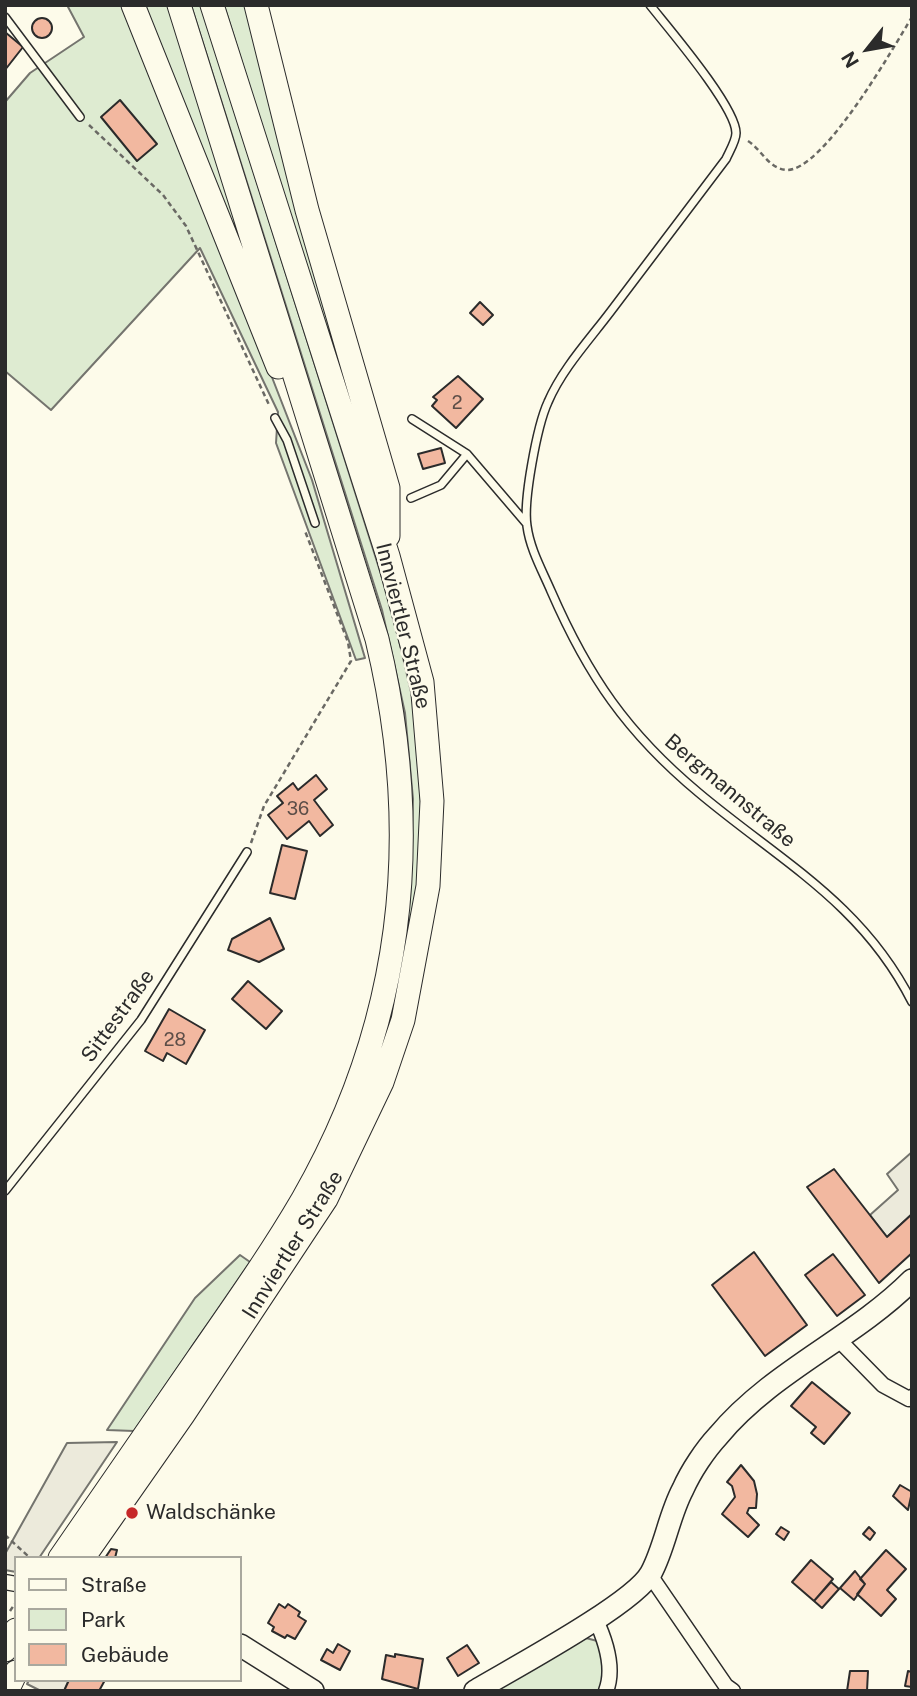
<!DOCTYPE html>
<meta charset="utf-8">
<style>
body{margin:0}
#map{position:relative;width:917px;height:1696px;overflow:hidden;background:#fdfbea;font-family:"Public Sans",sans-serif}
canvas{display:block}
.frame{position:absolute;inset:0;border:7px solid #2b2b2b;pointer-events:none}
.legend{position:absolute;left:14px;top:1556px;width:228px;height:126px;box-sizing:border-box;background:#fdfbea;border:2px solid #a9a89e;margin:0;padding:9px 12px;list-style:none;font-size:21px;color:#2b2b2b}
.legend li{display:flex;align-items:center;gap:14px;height:35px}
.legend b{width:35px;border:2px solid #a9a89e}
.north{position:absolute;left:833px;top:14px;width:70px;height:70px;-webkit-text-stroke:5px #fdfbea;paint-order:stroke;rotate:239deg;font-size:19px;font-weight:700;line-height:28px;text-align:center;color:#2b2b2b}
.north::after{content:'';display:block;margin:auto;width:24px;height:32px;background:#2b2b2b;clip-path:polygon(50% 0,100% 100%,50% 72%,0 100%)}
</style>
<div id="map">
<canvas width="917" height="1696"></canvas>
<div class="frame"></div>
<ul class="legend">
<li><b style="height:9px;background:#fdfbea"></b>Straße</li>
<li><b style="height:19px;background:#deebd1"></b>Park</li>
<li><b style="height:19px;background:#f2b8a0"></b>Gebäude</li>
</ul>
<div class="north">N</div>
</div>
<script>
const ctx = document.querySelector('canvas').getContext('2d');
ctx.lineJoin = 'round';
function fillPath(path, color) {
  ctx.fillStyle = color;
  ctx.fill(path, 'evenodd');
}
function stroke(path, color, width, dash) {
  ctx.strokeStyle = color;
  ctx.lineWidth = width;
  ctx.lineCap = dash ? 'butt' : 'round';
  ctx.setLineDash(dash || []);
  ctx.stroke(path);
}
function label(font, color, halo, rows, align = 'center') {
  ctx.font = font + ' "Public Sans",sans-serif';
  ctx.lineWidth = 5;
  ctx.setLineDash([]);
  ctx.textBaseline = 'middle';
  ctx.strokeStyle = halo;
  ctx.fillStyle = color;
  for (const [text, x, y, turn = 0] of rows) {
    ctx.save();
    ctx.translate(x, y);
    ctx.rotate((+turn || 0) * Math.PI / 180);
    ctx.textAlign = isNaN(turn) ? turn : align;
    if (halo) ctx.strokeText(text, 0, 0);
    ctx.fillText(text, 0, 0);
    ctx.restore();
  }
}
const green = new Path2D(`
 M67 5H127L312 480 365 658 356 660 276 443 278 412 200 248 51 410 5 371V102L30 73 84 37Z
 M139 5H169L263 299Z
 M191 5H201L391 606 415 709 421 805 417 900 400 988 393 986 410 900 413 799 405 713 382 610Z
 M224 5H248L353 399 347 400Z
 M240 1255 250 1262 134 1431 107 1430 195 1298Z
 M582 1637 605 1643 603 1691H487Z`);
const parking = new Path2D(`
 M912 1152V1214L887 1237 870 1215 898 1190 887 1174Z
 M117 1442 39 1558H16V1572L5 1570V1554L67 1443Z
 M29 1680H69L64 1691H41L27 1684Z`);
const building = new Path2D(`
 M32 28a10 10 0 1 1 20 0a10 10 0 1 1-20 0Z
 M5 32 23 47 5 70Z
 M120 100 157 144 137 161 101 117Z
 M480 302 493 315 483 325 470 313Z
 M458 376 483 399 456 428 432 406 437 400 433 397Z
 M441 448 445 463 423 469 418 454Z
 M316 775 327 789 314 800 333 825 320 836 309 821 287 839 268 815 283 803 277 796 293 783 298 790Z
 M282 845 307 851 295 899 270 893Z
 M270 918 284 949 259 962 228 950 232 939Z
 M248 981 282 1011 266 1029 232 999Z
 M169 1009 205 1030 186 1064 167 1053 163 1061 145 1051Z
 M834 1169 887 1237 912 1214V1253L879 1283 807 1187Z
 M754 1252 807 1325 765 1356 712 1285Z
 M833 1254 865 1295 837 1316 805 1275Z
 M812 1382 850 1413 824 1444 811 1433 816 1427 791 1406Z
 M741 1465 754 1481 757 1494 756 1508H749L747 1513 759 1525 748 1537 722 1514 735 1497 732 1486 727 1482Z
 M900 1485 912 1492 908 1510 893 1496Z
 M781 1527 789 1532 784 1540 776 1534Z
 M869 1527 875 1533 870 1540 863 1534Z
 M111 1549 117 1550 115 1558H105Z
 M886 1550 906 1569 887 1590 896 1599 881 1616 857 1594 865 1584 860 1579Z
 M811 1560 833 1579 814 1601 792 1582Z
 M855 1571 865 1584 854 1600 840 1588Z
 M831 1582 839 1589 822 1608 814 1601Z
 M279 1604 285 1608 288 1604 300 1612 298 1616 306 1621 295 1639 287 1635 285 1638 272 1631 274 1627 268 1623Z
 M338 1644 350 1651 340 1670 321 1660 327 1649 333 1653Z
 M467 1645 479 1663 458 1676 447 1658Z
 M395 1654 423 1659 418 1689 382 1679 386 1655 395 1657Z
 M850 1671H868L867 1691H847Z
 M908 1671 912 1672V1687L905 1686Z
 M69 1680H105L99 1691H64Z`);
const path = new Path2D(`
 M89 125 163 195 186 226 270 407
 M748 141C762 150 768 168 786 170 823 172 893 48 912 17
 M251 843 264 806 351 661 348 642 305 531
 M5 1535 28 1556
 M10 1611 16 1602`);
const lane = new Path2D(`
 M650 5C669 29 736 107 736 133 736 141 729 152 726 159 688 210 649 260 611 311 590 339 562 369 548 402 537 426 523 501 527 526 530 549 542 570 551 591 588 676 627 733 699 793 780 861 862 903 912 1002
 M5 17 80 117
 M275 418 287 440 315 523
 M412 419 467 454 526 523
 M411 498 441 485 467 454
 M5 1191 141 1020 247 852`);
const street = new Path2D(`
 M837 1338 883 1385 909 1399 912 1397
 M650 1575 726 1686 733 1691
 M5 1582 16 1584
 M595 1618C605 1639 615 1668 606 1691`);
const secondary = new Path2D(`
 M240 1645 313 1691
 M475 1691C510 1670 634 1604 651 1573 665 1547 669 1515 683 1489 691 1471 705 1450 718 1436 772 1371 853 1339 912 1280`);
const primary = new Path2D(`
 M133 5 278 367
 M256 5 307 210 388 488V536
 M60 1558C106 1491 152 1424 198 1358 234 1306 271 1254 303 1199 404 1023 424 834 377 639L179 5
 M83 1558 183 1415 326 1199 382 1082 403 1020 428 886 432 801 422 682 388 556 212 5
 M5 1650 16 1630
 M7 1691 16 1672`);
const markers = [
 [132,1513,7,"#c62828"]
];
const numberNames = [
 ["2",457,403],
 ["36",298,809],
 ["28",175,1040]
];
const streetNames = [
 ["Innviertler Straße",403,626,76],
 ["Bergmannstraße",730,791,40],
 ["Sittestraße",118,1016,-54],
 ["Innviertler Straße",293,1245,-58]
];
const poiNames = [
 ["Waldschänke",146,1513]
];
fillPath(green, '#deebd1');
stroke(green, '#74746e', 2);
fillPath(parking, '#eceadb');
stroke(parking, '#74746e', 2);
fillPath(building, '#f2b8a0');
stroke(building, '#2b2b2b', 2);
stroke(lane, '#2b2b2b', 10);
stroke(street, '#2b2b2b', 17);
stroke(secondary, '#2b2b2b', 24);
stroke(primary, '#2b2b2b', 25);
stroke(path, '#6a6964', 2.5, [5, 3.5]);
stroke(lane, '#fdfbea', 7);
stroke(street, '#fdfbea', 14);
stroke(secondary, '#fdfbea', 21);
stroke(primary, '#fdfbea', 23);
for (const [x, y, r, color] of markers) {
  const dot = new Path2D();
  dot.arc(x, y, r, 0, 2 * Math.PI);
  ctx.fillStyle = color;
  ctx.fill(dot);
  stroke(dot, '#fdfbea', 2.5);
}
label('18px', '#5d4e48', null, numberNames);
label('21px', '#2b2b2b', '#fdfbea', streetNames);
label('21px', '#2b2b2b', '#fdfbea', poiNames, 'left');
</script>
